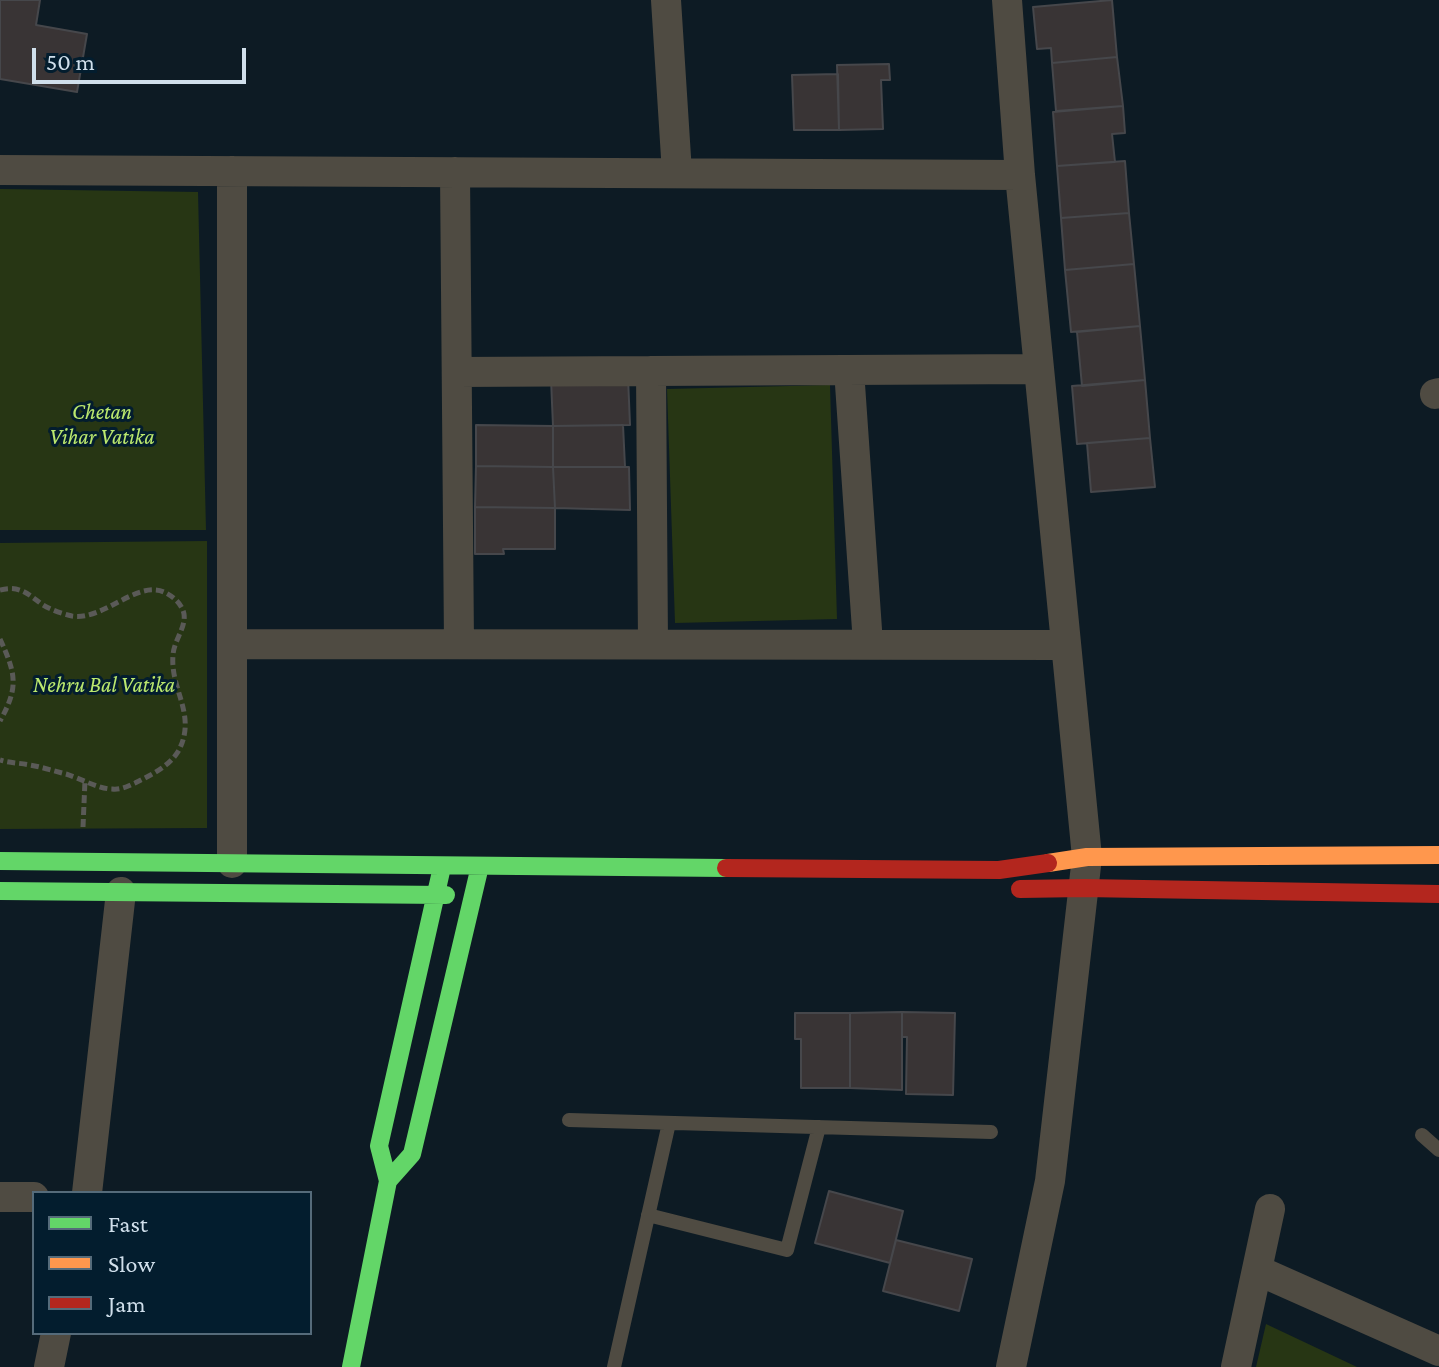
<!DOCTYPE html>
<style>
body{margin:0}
#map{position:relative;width:1439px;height:1367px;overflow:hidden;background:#0d1b24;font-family:"Crimson Pro",serif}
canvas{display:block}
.legend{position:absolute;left:32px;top:1191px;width:280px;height:144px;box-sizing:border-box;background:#031d2e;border:2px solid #556b7a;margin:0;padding:10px 14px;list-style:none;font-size:24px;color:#d0dfeb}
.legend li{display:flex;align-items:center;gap:16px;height:40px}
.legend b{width:40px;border:2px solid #556b7a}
.scale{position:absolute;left:32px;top:48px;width:214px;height:36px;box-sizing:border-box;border:4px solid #d0dfeb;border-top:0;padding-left:10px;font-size:24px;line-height:28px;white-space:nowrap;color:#d0dfeb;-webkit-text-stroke:6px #031d2e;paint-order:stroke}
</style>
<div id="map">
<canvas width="1439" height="1367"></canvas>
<ul class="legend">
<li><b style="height:10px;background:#63d668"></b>Fast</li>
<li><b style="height:10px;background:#ff974d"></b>Slow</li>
<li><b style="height:10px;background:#b3261e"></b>Jam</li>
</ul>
<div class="scale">50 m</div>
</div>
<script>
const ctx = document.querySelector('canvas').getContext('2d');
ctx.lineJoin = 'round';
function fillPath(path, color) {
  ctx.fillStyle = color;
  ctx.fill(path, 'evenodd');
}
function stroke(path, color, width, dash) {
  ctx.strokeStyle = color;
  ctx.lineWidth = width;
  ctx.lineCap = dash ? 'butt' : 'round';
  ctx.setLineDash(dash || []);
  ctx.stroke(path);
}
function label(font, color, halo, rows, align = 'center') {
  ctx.font = font + ' "Crimson Pro",serif';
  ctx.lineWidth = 6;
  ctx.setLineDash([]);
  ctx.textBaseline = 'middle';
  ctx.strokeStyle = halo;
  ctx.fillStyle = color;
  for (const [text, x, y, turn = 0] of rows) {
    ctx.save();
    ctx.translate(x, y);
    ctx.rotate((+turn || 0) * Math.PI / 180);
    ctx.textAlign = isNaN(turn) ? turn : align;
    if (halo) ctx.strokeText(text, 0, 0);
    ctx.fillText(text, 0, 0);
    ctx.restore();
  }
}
const green = new Path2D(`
 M0 189 198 192 206 530H0Z
 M830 385 837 619 675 623 667 389Z
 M207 541V828L0 829V543Z
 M1266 1324 1357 1367H1256Z`);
const building = new Path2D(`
 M0 0H40L36 25 87 34 77 92 0 79Z
 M1112 0 1117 57 1052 63 1051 48 1037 49 1033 7Z
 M1117 57 1123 106 1056 111 1052 63Z
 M889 64 890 80H881L883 129 839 130 837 65Z
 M838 74 839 130H794L792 75Z
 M1123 106 1125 133 1112 134 1115 162 1057 166 1053 112Z
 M1125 161 1129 213 1061 218 1057 166Z
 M1129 213 1134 264 1065 270 1061 218Z
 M1134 264 1140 326 1071 332 1065 270Z
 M1140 326 1145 380 1082 386 1077 332Z
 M628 377 630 425 553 426 551 379Z
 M1145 380 1150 438 1077 444 1072 386Z
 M476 425 553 426V467L476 466Z
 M623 425 625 467H553V426Z
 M1150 438 1155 487 1091 492 1087 443Z
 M476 466 553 467 555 508 475 507Z
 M553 467H629L630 510 555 508Z
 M475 507 555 508V549H503L504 554H475Z
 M902 1012V1090L850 1088V1013Z
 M902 1012 955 1013 953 1095 906 1094 907 1037H902Z
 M795 1013H850V1088H801V1039H795Z
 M829 1191 903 1211 890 1263 815 1243Z
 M896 1240 972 1259 959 1311 883 1291Z`);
const path = new Path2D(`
 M0 590C20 585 28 594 43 605 51 610 63 614 72 616 103 621 137 580 164 592 173 596 182 604 184 614 186 628 174 640 173 655 170 690 197 714 179 750 170 766 151 775 135 783 128 786 121 790 112 789 99 789 79 778 66 774 54 771 42 767 30 765 20 763 10 763 0 760
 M0 639C16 674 19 687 0 721
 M83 827 85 780`);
const lane = new Path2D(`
 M569 1120 991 1132
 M1422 1135 1439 1150
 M648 1215 787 1250 819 1127
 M614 1367 669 1123`);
const street = new Path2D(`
 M666 0 677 173
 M1007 0 1020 175 1087 857 1050 1181 1011 1367
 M0 170 1020 175
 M232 171V863
 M455 172 459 644
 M849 370 868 644
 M651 371 653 644
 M457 372 1039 369
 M1435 394 1439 393
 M232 644 1066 645
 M87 1193 121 892
 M0 1197H34
 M1257 1270 1439 1351
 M49 1367 56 1333
 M1236 1367 1270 1209`);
const fast = new Path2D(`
 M0 861 726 868
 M0 891 446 895
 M388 1181 412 1154 480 866
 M351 1367 388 1181 379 1146 442 867`);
const slow = new Path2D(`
 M1048 863 1087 857 1439 855`);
const jam = new Path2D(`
 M726 868 999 870 1048 863
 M1020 889 1084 888 1439 894`);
const parkNames = [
 ["Chetan",102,412],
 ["Vihar Vatika",102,437],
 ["Nehru Bal Vatika",104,685]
];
fillPath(green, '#273614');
fillPath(building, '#393435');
stroke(building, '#46474b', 2);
stroke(path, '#5a5a57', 5, [8, 4]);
stroke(lane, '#4f4b42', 14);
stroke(street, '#4f4b42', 30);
stroke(fast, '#63d668', 18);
stroke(slow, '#ff974d', 18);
stroke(jam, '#b3261e', 18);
label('italic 22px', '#bce96e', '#031d2e', parkNames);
</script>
